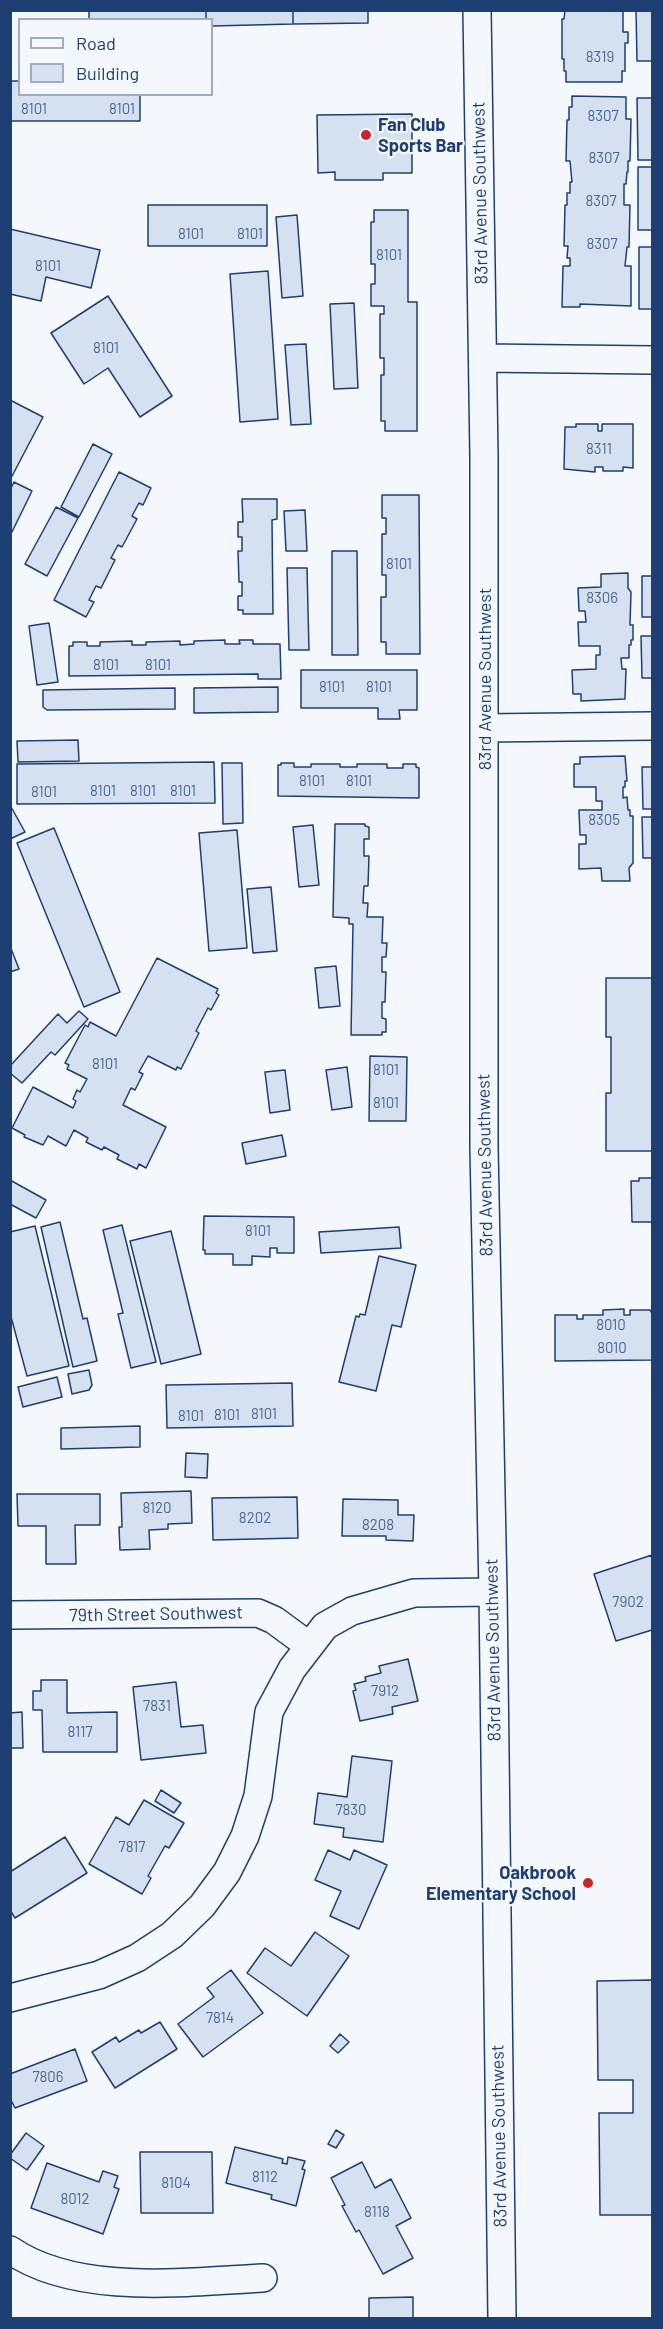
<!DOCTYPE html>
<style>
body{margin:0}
#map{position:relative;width:663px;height:2329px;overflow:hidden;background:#f4f7fb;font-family:Barlow,sans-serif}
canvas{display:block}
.frame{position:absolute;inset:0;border:12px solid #1d3f73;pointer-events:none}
.legend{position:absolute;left:18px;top:18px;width:195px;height:78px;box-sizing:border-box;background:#f4f7fb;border:2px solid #9eadc5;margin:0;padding:8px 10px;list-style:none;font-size:18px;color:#1d3f73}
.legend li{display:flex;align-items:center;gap:12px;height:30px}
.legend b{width:30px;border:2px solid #9eadc5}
</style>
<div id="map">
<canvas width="663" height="2329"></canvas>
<div class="frame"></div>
<ul class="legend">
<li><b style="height:8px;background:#f4f7fb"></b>Road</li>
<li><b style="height:16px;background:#d5e0f0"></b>Building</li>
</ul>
</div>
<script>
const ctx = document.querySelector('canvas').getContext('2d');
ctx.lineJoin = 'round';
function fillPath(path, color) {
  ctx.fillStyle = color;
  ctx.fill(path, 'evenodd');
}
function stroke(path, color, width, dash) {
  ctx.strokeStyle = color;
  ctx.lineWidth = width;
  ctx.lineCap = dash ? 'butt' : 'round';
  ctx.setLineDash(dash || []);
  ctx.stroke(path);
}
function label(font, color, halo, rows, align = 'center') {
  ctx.font = font + ' Barlow,sans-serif';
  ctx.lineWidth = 4.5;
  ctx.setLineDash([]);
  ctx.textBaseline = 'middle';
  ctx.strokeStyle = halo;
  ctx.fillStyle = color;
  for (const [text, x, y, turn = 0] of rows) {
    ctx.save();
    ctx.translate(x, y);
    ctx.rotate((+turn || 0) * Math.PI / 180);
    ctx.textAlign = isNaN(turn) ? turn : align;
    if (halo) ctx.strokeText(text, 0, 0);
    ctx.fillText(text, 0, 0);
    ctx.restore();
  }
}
const building = new Path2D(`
 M89 10H206V20H89Z
 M206 10H293V24L212 26V20H206Z
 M293 10H368V23L293 24Z
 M565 10H623V32H628V43H625V71H622V82H566V71H564V59H562V19H564Z
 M636 10H652V61H637Z
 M10 81H20V94H140V121H10Z
 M572 96 626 97V119H631L630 161H628V172H627L626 184H624V205H630L629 247H627L625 266H631V306L580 304V307H562L563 266H570V258H567L568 246H564L565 205H567V193H570V182H572L570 161H566L567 120H569V107H572Z
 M637 98H652V160H638Z
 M412 114V173H383V180H335V172L318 173 317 115Z
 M638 167H652V230H638Z
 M148 205H267V246H148Z
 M374 210H408V302H417V431H385V421H381V375H384V358H380V314H384V306H371V284H375V264H371V222H374Z
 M297 215 303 296 282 298 276 217Z
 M10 229 100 250 91 288 46 277 41 301 10 294Z
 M639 247H652V309H639Z
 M268 271 278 419 240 422 230 274Z
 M108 296 172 396 140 417 108 368 84 384 51 333Z
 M354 303 358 388 334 389 330 304Z
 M306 344 311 424 291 425 285 345Z
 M10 400 43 417 10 480Z
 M576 424H598V431H602V424H633V468L623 467V471H603V467H595V472L564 469 565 427H576Z
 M93 444 112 454 79 517 61 507Z
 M119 472 151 488 143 505 139 503 132 516 137 519 122 547 118 545 111 558 115 560 101 588 96 586 89 600 94 602 86 617 54 600Z
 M14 482 32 491 10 536V490Z
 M382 495H419L420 654H386V642H381V597H386V575H382V534H386V518H382Z
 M242 499H277V519L272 520 273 614H243V610H238V596H242V582H239L238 551H242V537H238V522H243Z
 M56 507 78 518 47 576 25 564Z
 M305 510 307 551H286L284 511Z
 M332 551H357L358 655H332Z
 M287 568H307L309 650H289Z
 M628 573V588L631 592 630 625H633V640H631V645H629V658H621L622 669H626L625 699 581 701V694H573L572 670 596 669V655H600V646H579L578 622H586L585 611H579L578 588 601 587V574Z
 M642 576H652V617H642Z
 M49 623 58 682 37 685 29 626Z
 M641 636H652V678H642Z
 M225 640V644H240L239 640H253V644H280L281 679H258V674L69 676V646H73V642H87V646H100V642L132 641V645H146V642L180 641V645L194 644V641Z
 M301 670H417V710H399L400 719H378V708H301Z
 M278 687V712L194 713V688Z
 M175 688V709L47 710 43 707V690Z
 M78 740 79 761 18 762 17 741Z
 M625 756 627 781H625V787H623V798L627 797 628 810H630V816H633V863L629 868 630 881H602L601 868 579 869V844H586V835H580L579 810H602V801H596V787H574V764H580V757Z
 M214 762 215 803 17 804V764Z
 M222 763H242L243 823 223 824Z
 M281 763H294V767H311V764H340V767H357V764H387V768H403V764H416V767L419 768V798L278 796V765H281Z
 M642 767H652V809H643Z
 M10 805 25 832 10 839Z
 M642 817H652V858H643Z
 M335 824H365V826L369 827V839H364V856H369L368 886H364L363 903H368L367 917H383L382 943H387L386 957H382V972H386L385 1002H382V1018L386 1019V1032H382V1035H351L353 924H349V918L333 917Z
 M313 825 319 885 299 887 293 827Z
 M54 828 120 992 84 1007 17 843Z
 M237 830 247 948 209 951 199 833Z
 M271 887 277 951 253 953 247 889Z
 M10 946 19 969 10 972Z
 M157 958 218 989 216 993 219 995 211 1010 208 1008 196 1031 199 1033 181 1069 177 1067 176 1070 148 1056 139 1072 143 1074 135 1090 131 1088 123 1105 166 1127 146 1168 139 1164 137 1169 117 1159 119 1155 104 1147 102 1150 86 1142 88 1138 74 1130 66 1146 48 1136 43 1145 24 1137 25 1135 12 1128 33 1087 73 1108 76 1101 73 1099 77 1090 80 1092 87 1079 67 1069 69 1065 65 1063 85 1025 88 1027 90 1022 116 1036Z
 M336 966 340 1006 319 1008 315 968Z
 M606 978H652V1151H606V1093H611V1037H606Z
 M79 1011 88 1019 55 1055 51 1052 22 1083 10 1073V1066L58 1014 67 1023Z
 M370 1056 407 1057 406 1121H369Z
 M347 1067 352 1107 332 1110 326 1070Z
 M285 1070 290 1110 270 1113 265 1072Z
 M282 1135 286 1156 246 1164 242 1143Z
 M639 1178H652V1222H632L631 1181H639Z
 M10 1180 46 1200 36 1218 10 1204Z
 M204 1216 294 1217V1253H277V1248H270V1257L252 1256V1265H233V1254H205V1250H203Z
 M60 1222 83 1319 87 1318 97 1361 73 1367 41 1227Z
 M122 1225 156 1362 131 1368 118 1314 123 1313 103 1230Z
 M35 1226 69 1366 27 1376 10 1313V1232Z
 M399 1227 401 1248 321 1253 319 1232Z
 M171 1231 201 1354 161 1364 130 1241Z
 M379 1256 416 1265 401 1327 392 1325 376 1391 339 1382 356 1316 359 1317 360 1314 365 1315Z
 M624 1309V1315H630V1310H650L652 1313V1360L555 1361V1315H577V1319H583V1315H603V1310Z
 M89 1370 92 1385 89 1390 72 1394 68 1374Z
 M57 1377 62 1397 23 1407 18 1387Z
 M292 1383 293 1426 167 1428 166 1385Z
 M140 1426V1447L61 1449V1428Z
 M186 1453 208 1454 207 1478 185 1477Z
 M191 1491 192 1523 168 1524V1529L149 1530 150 1549 120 1550 119 1527H122L121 1493Z
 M17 1494H100V1525H75L76 1564H46V1526H18Z
 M297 1497 298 1538 213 1540 212 1498Z
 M343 1499 398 1500V1515H414L413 1541 386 1540V1536H342Z
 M652 1555V1630L616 1641 594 1574Z
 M408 1659 418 1701 392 1707 393 1714 360 1721 353 1691 356 1690 354 1684 366 1681 365 1677 381 1673 379 1666Z
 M41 1680H67V1713L117 1712V1752H43L42 1710H33V1691H41Z
 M176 1682 181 1727 203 1725 206 1753 141 1760 133 1687Z
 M22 1712 23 1748H10V1713Z
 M352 1756 392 1761 383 1842 343 1837 344 1828 314 1824 318 1793 347 1797Z
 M161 1790 181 1803 174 1813 155 1801Z
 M144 1800 184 1823 169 1848 165 1846 148 1876 151 1878 142 1894 89 1864 116 1817 129 1825Z
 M65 1837 87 1873 15 1918 10 1910V1872Z
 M328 1850 350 1860 354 1850 387 1865 359 1929 330 1916 341 1891 315 1880Z
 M315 1932 349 1956 307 2016 247 1973 265 1948 291 1966Z
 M231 1970 263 2013 203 2057 178 2024 214 1997 207 1988Z
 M652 1980V2215H600L599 2113H633V2080H598L597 1981Z
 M160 2022 177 2049 115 2088 92 2052 116 2037 119 2042 139 2030 141 2033Z
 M340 2034 349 2042 338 2053 330 2046Z
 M75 2049 87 2081 15 2108 10 2098V2074Z
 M336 2130 344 2135 336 2148 328 2144Z
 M26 2133 44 2146 27 2170 10 2158V2155Z
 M235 2147 283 2159 282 2163 287 2164 288 2157 305 2161 302 2169 305 2170 296 2206 271 2199 272 2195 226 2183Z
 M140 2152H212L213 2213H141Z
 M362 2162 375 2188 391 2179 411 2218 396 2226 413 2258 383 2274 359 2230 356 2232 342 2206 345 2205 331 2178Z
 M47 2163 99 2182 103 2171 118 2176 114 2187 119 2189 103 2234 31 2208Z
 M413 2297V2318H369V2298Z`);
const minor = new Path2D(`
 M477 10 484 457V1147L493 1592 502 2318
 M483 358 652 360
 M485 728 652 726
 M10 1615 258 1613 274 1620 308 1645
 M10 1998 99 1975 137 1958 172 1935 202 1906 227 1872 245 1836 258 1796 269 1712 292 1669 325 1626 352 1611 414 1593 493 1592
 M10 2250C77 2296 186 2282 263 2278`);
const markers = [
 [366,135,6,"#c62828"],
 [588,1883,6,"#c62828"]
];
const numberNames = [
 ["8319",600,57],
 ["8101",34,109],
 ["8101",122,109],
 ["8307",603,116],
 ["8307",604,158],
 ["8307",601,201],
 ["8101",191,234],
 ["8101",250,234],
 ["8307",602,244],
 ["8101",389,255],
 ["8101",48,266],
 ["8101",106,348],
 ["8311",599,449],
 ["8101",399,564],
 ["8306",602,598],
 ["8101",106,665],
 ["8101",158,665],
 ["8101",332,687],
 ["8101",379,687],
 ["8101",312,781],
 ["8101",359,781],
 ["8101",103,791],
 ["8101",143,791],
 ["8101",183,791],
 ["8101",44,792],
 ["8305",604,820],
 ["8101",105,1064],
 ["8101",386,1070],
 ["8101",386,1103],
 ["8101",258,1231],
 ["8010",611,1325],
 ["8010",612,1348],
 ["8101",264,1414],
 ["8101",227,1415],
 ["8101",191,1416],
 ["8120",157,1508],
 ["8202",255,1518],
 ["8208",378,1525],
 ["7902",628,1602],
 ["7912",385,1691],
 ["7831",157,1706],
 ["8117",80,1732],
 ["7830",351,1810],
 ["7817",132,1847],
 ["7814",220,2018],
 ["7806",48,2077],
 ["8112",265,2177],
 ["8104",176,2183],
 ["8012",75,2199],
 ["8118",377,2212]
];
const poiNames = [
 ["Fan Club",378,125],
 ["Sports Bar",378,146],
 ["Oakbrook",576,1873,"right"],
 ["Elementary School",576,1894,"right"]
];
const streetNames = [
 ["83rd Avenue Southwest",480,193,-91],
 ["83rd Avenue Southwest",485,679,-90],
 ["83rd Avenue Southwest",485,1165,-91],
 ["79th Street Southwest",156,1614,-1],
 ["83rd Avenue Southwest",493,1650,-91],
 ["83rd Avenue Southwest",499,2136,-91]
];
fillPath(building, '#d5e0f0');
stroke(building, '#1d3f73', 1.5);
stroke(minor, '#1d3f73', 30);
stroke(minor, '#f4f7fb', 27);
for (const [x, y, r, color] of markers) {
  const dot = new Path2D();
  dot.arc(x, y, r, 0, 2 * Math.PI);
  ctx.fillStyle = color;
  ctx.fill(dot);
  stroke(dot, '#f4f7fb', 2);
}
label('15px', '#4b6792', null, numberNames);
label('bold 18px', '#1d3f73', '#f4f7fb', poiNames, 'left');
label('18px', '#1d3f73', '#f4f7fb', streetNames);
</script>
